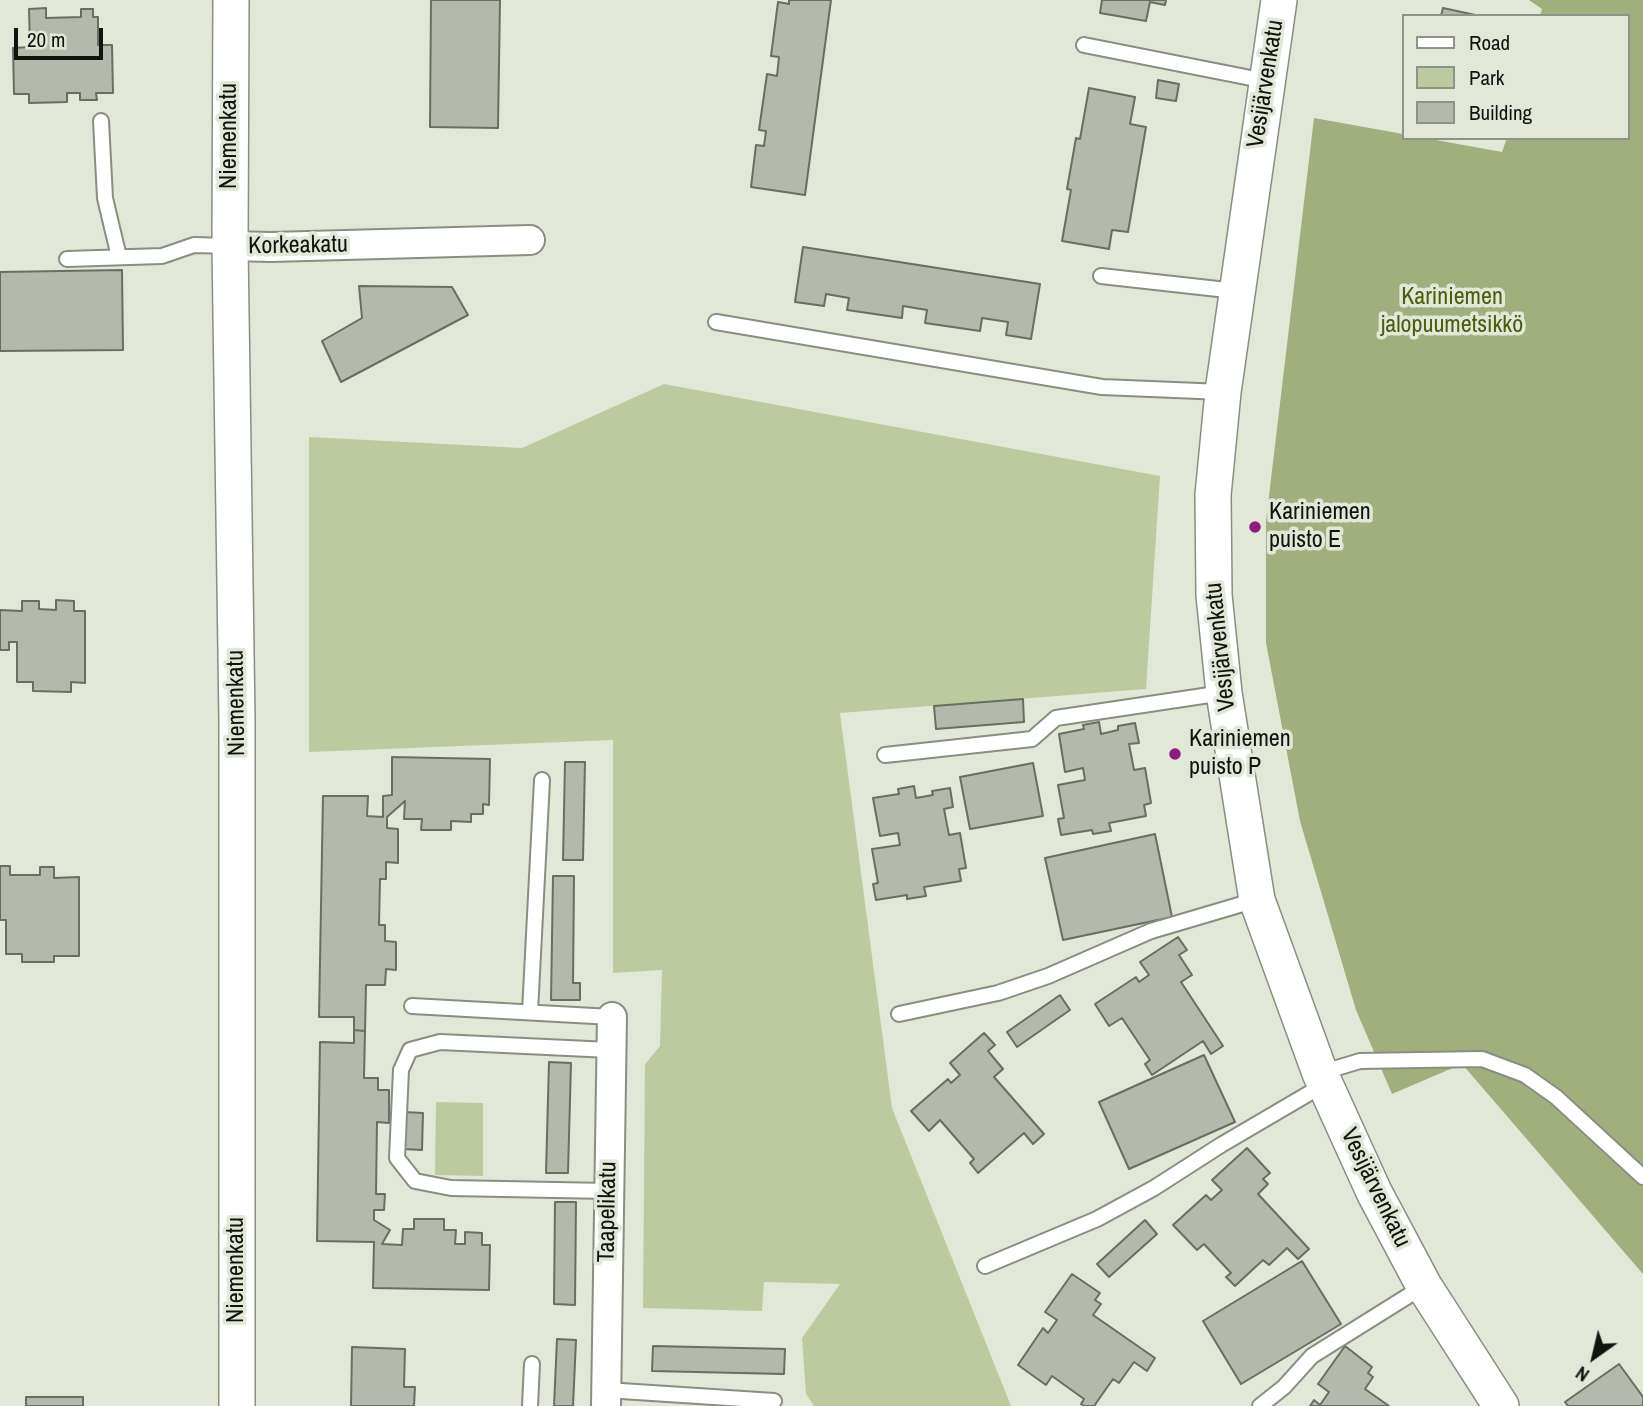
<!DOCTYPE html>
<meta charset="utf-8">
<style>
body{margin:0}
#map{position:relative;width:1643px;height:1406px;overflow:hidden;background:#e2e8d8;font-family:"Archivo Narrow",sans-serif}
canvas{display:block}
.legend{position:absolute;left:1402px;top:14px;width:228px;height:126px;box-sizing:border-box;background:#e2e8d8;border:2px solid #8f9387;margin:0;padding:9px 12px;list-style:none;font-size:21px;color:#12130e}
.legend li{display:flex;align-items:center;gap:14px;height:35px}
.legend b{width:35px;border:2px solid #8f9387}
.north{position:absolute;left:1559px;top:1322px;width:70px;height:70px;-webkit-text-stroke:5px #e2e8d8;paint-order:stroke;rotate:214deg;font-size:19px;font-weight:700;line-height:28px;text-align:center;color:#12130e}
.north::after{content:'';display:block;margin:auto;width:24px;height:32px;background:#12130e;clip-path:polygon(50% 0,100% 100%,50% 72%,0 100%)}
.scale{position:absolute;left:14px;top:28px;width:89px;height:32px;box-sizing:border-box;border:4px solid #12130e;border-top:0;padding-left:9px;font-size:21px;line-height:24px;white-space:nowrap;color:#12130e;-webkit-text-stroke:5px #e2e8d8;paint-order:stroke}
</style>
<div id="map">
<canvas width="1643" height="1406"></canvas>
<ul class="legend">
<li><b style="height:9px;background:#fff"></b>Road</li>
<li><b style="height:19px;background:#bccb9f"></b>Park</li>
<li><b style="height:19px;background:#b4baab"></b>Building</li>
</ul>
<div class="north">N</div>
<div class="scale">20 m</div>
</div>
<script>
const ctx = document.querySelector('canvas').getContext('2d');
ctx.lineJoin = 'round';
function fillPath(path, color) {
  ctx.fillStyle = color;
  ctx.fill(path, 'evenodd');
}
function stroke(path, color, width, dash) {
  ctx.strokeStyle = color;
  ctx.lineWidth = width;
  ctx.lineCap = dash ? 'butt' : 'round';
  ctx.setLineDash(dash || []);
  ctx.stroke(path);
}
function label(font, color, halo, rows, align = 'center') {
  ctx.font = font + ' "Archivo Narrow",sans-serif';
  ctx.lineWidth = 7;
  ctx.setLineDash([]);
  ctx.textBaseline = 'middle';
  ctx.strokeStyle = halo;
  ctx.fillStyle = color;
  for (const [text, x, y, turn = 0] of rows) {
    ctx.save();
    ctx.translate(x, y);
    ctx.rotate((+turn || 0) * Math.PI / 180);
    ctx.textAlign = isNaN(turn) ? turn : align;
    if (halo) ctx.strokeText(text, 0, 0);
    ctx.fillText(text, 0, 0);
    ctx.restore();
  }
}
const green = new Path2D(`
 M664 384 1160 476 1146 689 840 713 892 1108 1011 1406H814L806 1394 802 1338 840 1284 764 1282 762 1311 643 1308 645 1064 660 1046 662 970 613 973V740L309 752V437L522 448Z
 M436 1102 483 1103V1176L435 1175Z`);
const forest = new Path2D(`
 M1529 0H1643V1274L1462 1064 1392 1094 1356 1010 1300 821 1266 643V521L1314 118 1403 134V138H1425L1502 152 1507 138H1627V16H1540L1542 9Z`);
const building = new Path2D(`
 M431 0H500L498 128 430 127Z
 M789 0H831L805 195 751 187 756 145 764 146 766 131 759 130 767 74 777 76 779 57 771 56 778 2 789 4Z
 M1102 0H1166L1165 5 1150 2 1146 21 1100 13Z
 M46 8V18L81 17V9H93V17H98V45H112L113 93H96L97 100H80V93H67V102L29 103V94H14L13 48 30 47 29 9Z
 M1443 8 1480 16H1441Z
 M1158 80 1179 84 1176 101 1156 98Z
 M1089 88 1135 97 1130 124 1146 127 1128 232 1112 230 1109 249 1062 241 1071 190 1067 189 1076 138 1080 139Z
 M803 247 1040 284 1031 339 1006 335 1008 322 982 318 980 331 925 323 927 310 903 306 902 318 847 310 849 298 826 294 824 306 795 302Z
 M122 270 123 350 0 351V272Z
 M359 286 452 287 468 315 341 382 322 341 362 318Z
 M56 600 74 601V611H85V683L71 682V692L33 691V682H17V642H9V650H0V610L22 611V601H39V609L56 610Z
 M1023 699 1024 722 936 729 934 706Z
 M1099 722 1101 734 1118 730V726L1135 723 1139 743 1129 744 1134 770 1145 768 1151 803 1144 805 1146 816 1109 823 1111 831 1093 834 1092 830 1061 835 1058 819 1064 818 1058 785 1085 780 1083 768 1065 772 1059 734 1084 729 1083 725Z
 M392 757 490 759 489 805 483 804V814H471V822L451 821V830H421L422 819H404L405 801 387 817V828L398 829V863L386 862V879H380L379 925H385V941L396 942V970L386 969 385 985H366L365 1031 354 1030V1017H319L323 796H368L367 816 383 817V796L392 795Z
 M565 762H585L583 860H563Z
 M1033 763 1043 816 970 829 960 777Z
 M914 786 916 798 933 795 932 791 950 788 953 807 944 809 949 835 960 833 966 868 959 869 961 881 924 887 926 896 907 899V895L876 900 873 884 878 883 872 849 900 845 898 833 880 836 873 798 899 794 898 789Z
 M1155 834 1172 917 1063 940 1045 858Z
 M0 866H10V875H40V867H54V878L79 877V956H54V962H22V954H6V920H0Z
 M553 876H574L573 983H580V1000H551Z
 M1178 937 1187 950 1179 955 1192 975 1181 982 1223 1046 1211 1054 1203 1041 1152 1075 1145 1064 1150 1060 1122 1018 1109 1026 1095 1004 1136 977 1139 982 1149 975 1140 962Z
 M1060 995 1070 1010 1017 1047 1007 1032Z
 M354 1030 365 1031 364 1078H378V1090H389V1123L377 1122 376 1194H385L384 1210H374V1220L390 1230 382 1244 402 1245 403 1229H414V1219H444V1230H456L455 1244H465V1232L482 1233V1245H490L489 1290 373 1288 374 1242 317 1241 320 1042 354 1043Z
 M984 1033 995 1045 988 1051 1003 1069 994 1077 1044 1134 1033 1144 1024 1133 978 1173 970 1163 974 1159 940 1120 929 1131 911 1111 948 1079 951 1083 960 1075 950 1063Z
 M1204 1055 1235 1122 1129 1169 1099 1102Z
 M549 1062 571 1063 568 1173H546Z
 M404 1112 423 1113 422 1150 403 1149Z
 M1247 1148 1270 1173 1263 1179 1268 1184 1258 1194 1309 1249 1298 1259 1287 1248 1269 1265 1263 1260 1235 1286 1226 1277 1231 1273 1204 1244 1197 1250 1173 1225 1206 1195 1211 1200 1222 1190 1212 1180Z
 M555 1202H576L575 1305 554 1304Z
 M1145 1220 1157 1234 1109 1277 1097 1264Z
 M1302 1261 1341 1324 1241 1384 1203 1321Z
 M1072 1274 1100 1293 1095 1300 1101 1304 1093 1315 1155 1358 1147 1371 1134 1362 1119 1383 1113 1379 1094 1406H1084L1081 1404 1084 1399 1052 1376 1046 1385 1018 1365 1043 1328 1048 1333 1057 1320 1045 1312Z
 M557 1339 576 1340 573 1406H554Z
 M653 1346 785 1349 784 1374 652 1371Z
 M1345 1346 1372 1367 1368 1373 1373 1377 1365 1389 1389 1406H1310L1314 1400 1320 1405 1329 1392 1318 1384Z
 M352 1347 405 1349 404 1387H415L414 1406H351Z
 M1619 1364 1643 1397V1406H1568L1565 1402Z
 M26 1397H83V1406H26Z`);
const service = new Path2D(`
 M1084 45 1266 81
 M101 121 105 198 119 257
 M67 259 162 256 194 245 229 246
 M1101 276 1236 291
 M716 322 1102 387 1223 392
 M885 755 1032 739 1056 718 1223 693
 M412 1006 612 1017
 M530 1012 542 780
 M899 1014 998 993 1048 976 1151 931 1256 900
 M1320 1073 1360 1061 1482 1059 1525 1075 1556 1097 1643 1177
 M608 1191 451 1188 415 1181 397 1158 401 1070 410 1050 440 1042 610 1050
 M985 1266 1097 1219 1154 1188 1221 1145 1325 1084
 M606 1390 774 1401
 M530 1406 532 1364
 M1260 1406 1284 1387 1312 1356 1424 1286`);
const minor = new Path2D(`
 M230 246 271 247 530 240
 M606 1406 612 1017`);
const tertiary = new Path2D(`
 M231 0 230 246 237 720V1406
 M1279 0 1223 392 1213 495 1214 595 1224 693 1257 900 1320 1073 1374 1192 1424 1286 1501 1406`);
const markers = [
 [1255,527,7,"#8c1c7f"],
 [1175,754,7,"#8c1c7f"]
];
const streetNames = [
 ["Vesijärvenkatu",1266,84,-81],
 ["Niemenkatu",230,136,-90],
 ["Korkeakatu",298,246,-1],
 ["Vesijärvenkatu",1221,647,-96],
 ["Niemenkatu",237,703,-91],
 ["Vesijärvenkatu",1375,1188,64],
 ["Taapelikatu",608,1212,-89],
 ["Niemenkatu",237,1270,-90]
];
const parkNames = [
 ["Kariniemen",1452,298],
 ["jalopuumetsikkö",1452,326]
];
const poiNames = [
 ["Kariniemen",1269,513],
 ["puisto E",1269,541],
 ["Kariniemen",1189,740],
 ["puisto P",1189,768]
];
fillPath(green, '#bccb9f');
fillPath(forest, '#9faf7d');
fillPath(building, '#b4baab');
stroke(building, '#696e61', 2);
stroke(service, '#898e80', 18);
stroke(minor, '#898e80', 32);
stroke(tertiary, '#898e80', 38);
stroke(service, '#fff', 14);
stroke(minor, '#fff', 28);
stroke(tertiary, '#fff', 35);
for (const [x, y, r, color] of markers) {
  const dot = new Path2D();
  dot.arc(x, y, r, 0, 2 * Math.PI);
  ctx.fillStyle = color;
  ctx.fill(dot);
  stroke(dot, '#e2e8d8', 2.5);
}
label('24px', '#12130e', '#e2e8d8', streetNames);
label('24px', '#4a5d0e', '#e2e8d8', parkNames);
label('24px', '#12130e', '#e2e8d8', poiNames, 'left');
</script>
